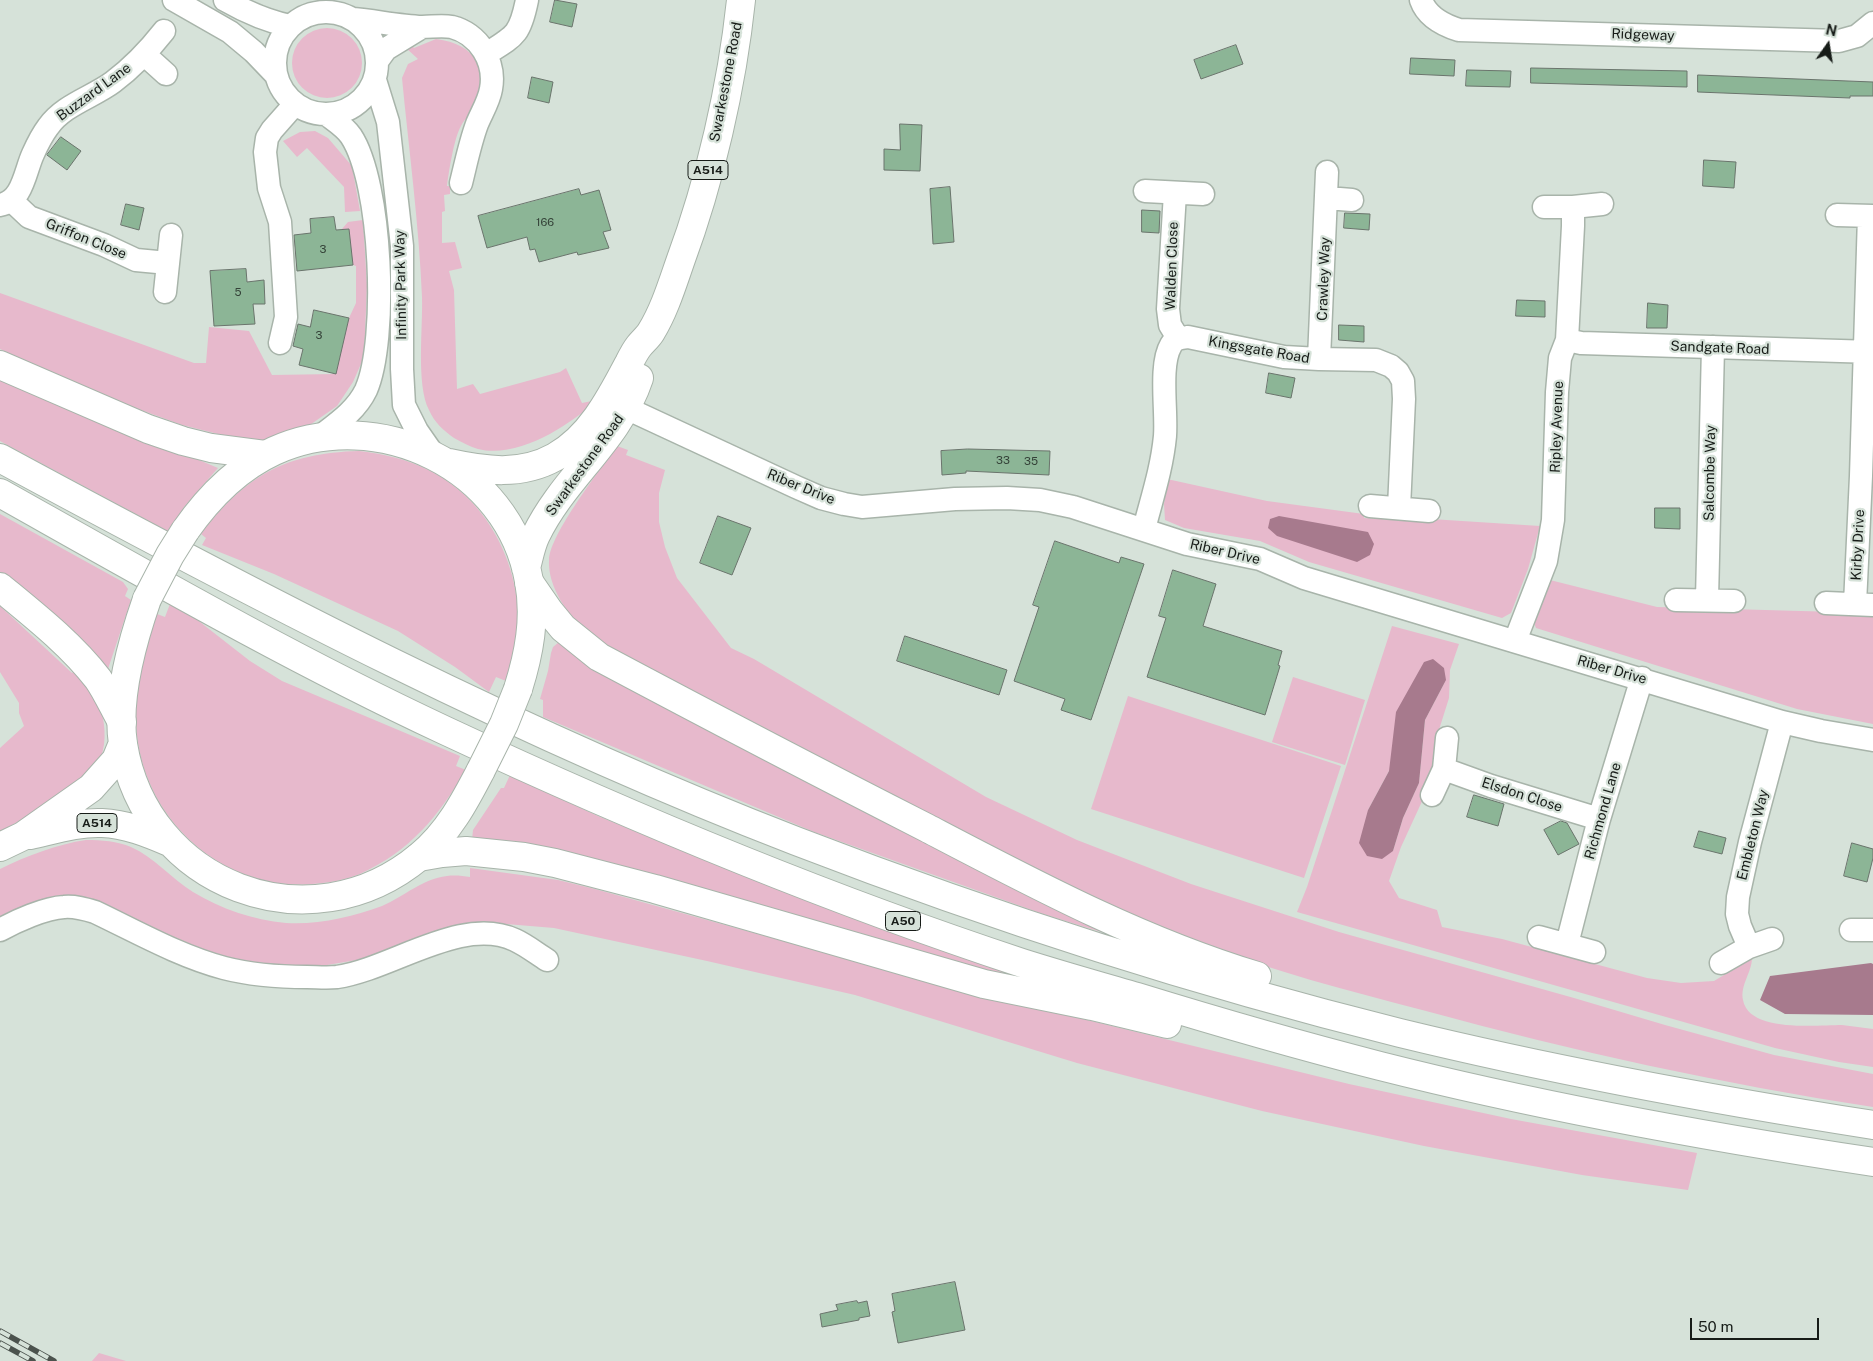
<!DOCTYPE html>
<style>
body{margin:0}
#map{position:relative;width:1873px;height:1361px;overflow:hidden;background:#d6e2d9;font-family:"Public Sans",sans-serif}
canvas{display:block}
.north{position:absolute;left:1803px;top:20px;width:50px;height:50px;-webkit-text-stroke:4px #d6e2d9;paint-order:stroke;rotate:13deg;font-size:14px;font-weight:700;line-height:20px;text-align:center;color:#171c18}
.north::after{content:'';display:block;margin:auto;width:18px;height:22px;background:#171c18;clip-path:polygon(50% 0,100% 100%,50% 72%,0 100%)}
.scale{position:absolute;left:1690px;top:1318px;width:129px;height:22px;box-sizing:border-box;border:2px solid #171c18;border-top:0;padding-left:6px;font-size:15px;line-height:18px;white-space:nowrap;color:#171c18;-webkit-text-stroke:4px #d6e2d9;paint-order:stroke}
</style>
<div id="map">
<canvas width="1873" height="1361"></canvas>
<div class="north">N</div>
<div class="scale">50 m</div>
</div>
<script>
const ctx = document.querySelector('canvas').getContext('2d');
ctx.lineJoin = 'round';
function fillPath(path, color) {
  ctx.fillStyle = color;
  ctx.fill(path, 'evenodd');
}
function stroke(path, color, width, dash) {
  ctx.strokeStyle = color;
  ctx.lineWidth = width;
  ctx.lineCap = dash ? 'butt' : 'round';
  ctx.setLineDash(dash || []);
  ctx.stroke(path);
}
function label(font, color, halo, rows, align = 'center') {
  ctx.font = font + ' "Public Sans",sans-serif';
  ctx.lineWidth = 4.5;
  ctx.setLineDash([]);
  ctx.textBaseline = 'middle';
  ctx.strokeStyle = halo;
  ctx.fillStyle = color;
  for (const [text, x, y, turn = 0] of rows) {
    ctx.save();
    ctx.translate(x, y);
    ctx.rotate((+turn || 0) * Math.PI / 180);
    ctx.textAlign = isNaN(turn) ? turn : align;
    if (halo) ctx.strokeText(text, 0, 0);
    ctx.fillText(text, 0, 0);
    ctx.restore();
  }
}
const green = new Path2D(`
 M292 63a35 35 0 1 1 70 0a35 35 0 1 1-70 0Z
 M436 39C476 44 491 70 475 108 472 114 464 119 461 126 454 138 449 171 447 186H450V194L444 195 445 211 442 212V243L455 242 462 268 449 271 454 290 457 389 473 384 480 394 560 372 566 368 582 403 597 400C569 426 518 459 478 449 470 447 462 442 454 438 444 431 434 422 429 410 416 385 423 327 422 297 419 224 409 151 402 78L408 64 418 59 406 48 411 44 414 48Z
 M315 131 328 138 352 166 360 211 345 212 344 187 307 148 297 157 283 141 300 132Z
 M363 220 367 286 364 357 353 382 337 406 307 427 266 440H242L182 425 100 395 0 349V293L194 363H206L209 327 249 331 272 375 335 374 349 318 356 303V266L353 265 341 230 348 222Z
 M0 373 99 418 218 468 184 507 169 532 0 441Z
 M617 446 628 450 626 455 665 470 659 493V522L665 547 677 578 731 648 754 659 986 797 1077 840 1191 884 1339 932 1574 998 1665 1025 1774 1055 1873 1074V1107C1722 1084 1573 1051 1426 1011 1349 991 1272 971 1197 942 1101 906 1011 857 920 810 815 756 710 701 605 647 594 637 580 627 571 616 559 600 548 580 549 560 550 534 600 470 617 446Z
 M359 451C393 455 426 464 454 486 510 529 535 614 506 681L496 677 489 692 455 667 398 631 274 574 202 545 206 538 201 534C245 476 285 453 359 451Z
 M1167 479 1267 501 1364 514V518L1430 522 1431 519 1540 526 1528 569 1511 613 1502 618 1309 562 1260 541 1184 528 1165 520 1164 504Z
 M0 514 123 582 128 589 125 596 131 600 106 675 0 575Z
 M1550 580 1657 607 1873 613V724L1797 709 1536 628 1533 620Z
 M170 604 191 615 250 661 282 681 460 756 456 766 466 770C438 817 410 851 360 874 345 880 328 883 312 884 227 891 151 826 138 743 131 699 142 655 157 614L165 617Z
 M0 606 72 673 77 668C84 680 94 692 99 704 105 720 107 741 101 757 90 784 26 817 0 832V748L24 726 19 713V703L0 672Z
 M1392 626 1459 644 1450 670 1449 698 1438 733 1434 765 1424 797 1401 847 1389 881 1399 898 1437 910 1442 927 1502 939 1647 978 1681 983 1714 981 1752 958C1752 972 1740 985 1743 1000 1749 1033 1817 1025 1842 1025 1852 1026 1863 1028 1873 1029V1067L1839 1062 1775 1048 1297 912 1307 887ZM1446 680 1425 720 1419 783 1403 818 1393 851 1368 810 1389 771Z
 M559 642 1172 954 1040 913 814 832 543 717V700L540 699 548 671 551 653 553 647Z
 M1293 677 1365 700 1345 765 1272 742Z
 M1128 696 1341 766 1304 878 1091 809Z
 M510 775 598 816 734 872 853 918 941 949 1056 985V991L472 840 473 830 501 788H504Z
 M86 840C102 840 117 841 131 847 154 857 172 879 193 892 221 909 253 920 286 923 317 925 353 917 382 906 405 896 422 879 447 876 455 875 463 876 470 877V868L558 880 595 889 859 962 1022 1004 1349 1084 1511 1119 1697 1153 1688 1190 1582 1175 1424 1146 1262 1111 1077 1063 855 995 707 961 554 928 506 924H470L453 926 381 953 357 960 315 967H289L241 962 203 952 94 901 0 921V869C26 856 58 844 86 840Z
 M99 1353 126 1361H92Z`);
const water = new Path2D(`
 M1279 516 1368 532 1374 544 1370 555 1357 562 1277 536 1268 528 1270 519Z
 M1433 659 1444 668 1446 680 1425 720 1419 783 1403 818 1393 851 1382 859 1367 856 1359 843 1368 810 1389 771 1396 712 1424 662Z
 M1871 963 1873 964V1015L1785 1014 1760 1000 1770 976Z`);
const building = new Path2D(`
 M555 0 577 4 572 27 550 22Z
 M1236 45 1243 64 1201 79 1194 60Z
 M1411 58 1455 60 1454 76 1410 74Z
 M1531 68 1687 71V87L1531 83Z
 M1467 70 1511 71 1510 87 1466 86Z
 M1698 75 1873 82V96H1850V98L1698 92Z
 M532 77 553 82 549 103 528 98Z
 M900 124 922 125 920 171 884 170V149L900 150Z
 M61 137 81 151 67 170 47 155Z
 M1704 160 1736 162 1734 188 1703 186Z
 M950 187 954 242 933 244 930 189Z
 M579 189 581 195 599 190 611 230 603 232 609 248 578 255 577 252 539 262 535 249 530 250 527 237 487 248 478 216Z
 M126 204 144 208 139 230 121 225Z
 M1142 210 1160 211 1159 233 1142 232Z
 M1345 213 1370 214 1369 230 1344 228Z
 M334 217 336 230 349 229 353 265 297 271 294 235 311 233 310 219Z
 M246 269 247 282 264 280 265 304H253L255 324 214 326 210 271Z
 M1517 300 1545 301V317L1516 316Z
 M1648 303 1668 305 1667 328H1647Z
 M314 310 349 318 336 374 299 365 303 349 293 346 298 324 310 327Z
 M1339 325 1364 326V342L1339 340Z
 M1269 373 1295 378 1291 398 1266 393Z
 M968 449 1050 451 1049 475 966 471V473L942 475 941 451Z
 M1655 508H1680V529L1655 528Z
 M718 516 751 528 732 575 700 563Z
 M1055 541 1119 563 1121 557 1144 564 1091 720 1061 710 1065 699 1014 681 1039 607 1033 605Z
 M1173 570 1216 584 1203 626 1282 651 1278 665 1280 666 1265 715 1147 677 1166 618 1159 616Z
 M905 636 1007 670 999 695 897 661Z
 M1474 795 1504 804 1498 826 1467 817Z
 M1561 821 1567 823 1579 844 1558 855 1544 830Z
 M1699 831 1726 838 1722 854 1694 847Z
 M1852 843 1873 849V858L1867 882 1844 876Z
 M955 1282 965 1330 898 1343 892 1312 895 1311 892 1294Z
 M857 1301 858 1303 867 1301 870 1316 859 1318V1320L822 1327 820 1314 838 1310 836 1305Z`);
const minor = new Path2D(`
 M174 0 230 32 254 52 276 75
 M225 0C246 12 266 21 290 26
 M1421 0C1427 17 1443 25 1459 30L1839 41 1857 36 1873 23
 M275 63a51 51 0 1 1 102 0a51 51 0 1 1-102 0Z
 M353 19C375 21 400 26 422 27 432 27 442 25 452 27 479 34 496 62 491 89 489 101 482 112 477 124 470 143 466 163 461 183
 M486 54C515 36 520 35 527 0
 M145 55 166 74
 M378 60 386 49 422 27
 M375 80 388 122 402 246V369L404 405 417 431 433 454
 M1145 191 1203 194
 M1175 193 1168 309 1170 325 1178 338
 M1327 198 1352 200
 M12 201 29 217 104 245 136 260 168 263
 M0 205C23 201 25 171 33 154 37 145 42 135 48 127 63 105 93 97 113 82 133 67 149 50 164 31
 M1544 207H1573L1602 204
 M1837 215 1873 216
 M165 292 171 235
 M1567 340 1581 343 1873 352
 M280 343 286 317 280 222 269 188 265 152 267 138 272 130 295 104
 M1319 359 1327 172
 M611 398 626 408 796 487 821 498 844 504 862 507 955 499 1007 498 1040 500 1073 507 1187 544 1260 559 1304 578 1782 722 1821 731 1873 740
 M318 438C336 424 356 411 366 390 388 340 382 183 351 136 345 127 335 121 326 114
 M1370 506 1429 511
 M1144 529C1152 498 1162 468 1165 436 1167 411 1159 365 1171 345 1175 338 1181 338 1188 337L1284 357 1319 359 1376 360 1391 366 1398 372 1403 381 1404 399 1399 508
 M1707 599 1713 347
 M1676 600 1734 601
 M1826 603 1873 605
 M1855 604 1861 476 1869 216
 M1515 641 1546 561 1553 520 1557 392 1560 358 1567 340 1573 226V207
 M1444 769 1491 786 1599 819
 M1432 795 1444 769 1447 738
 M0 930C16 921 45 908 64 907 75 906 85 909 95 912 137 932 179 956 224 968 251 975 279 977 307 977 316 977 327 978 337 977 392 969 462 915 515 940 526 945 536 953 547 960
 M1851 930H1873
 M1539 937 1594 952
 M1567 944 1599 819 1642 678
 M1749 947 1740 926 1737 914 1738 897 1750 842 1782 722
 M1721 963 1749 947 1772 939`);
const major = new Path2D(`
 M449 463C485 471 521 476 555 457 591 437 611 397 629 363 632 357 635 351 639 346 643 341 648 337 651 332 664 311 672 285 680 262 710 181 732 86 741 0
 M185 531C208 498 237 468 274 451 378 404 509 467 529 581 536 618 529 654 518 689
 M526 568C529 557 531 545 536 535 564 477 618 441 639 378
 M147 599C132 642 116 698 123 744 146 886 310 948 420 856 448 833 465 801 481 770
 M30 835C53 830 78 822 102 823 126 824 148 833 169 842
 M0 847 23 836 91 788 116 760 123 743`);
const highway = new Path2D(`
 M0 365 148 429 183 441 211 448 265 455
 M0 458C259 598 521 735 796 841 993 917 1195 982 1400 1033 1556 1071 1714 1100 1873 1125
 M0 493C146 575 292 659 444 730 632 818 825 898 1022 963 1060 975 1099 986 1137 997 1218 1022 1298 1045 1380 1066 1542 1107 1708 1137 1873 1162
 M529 582 549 611 563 628 599 657C708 715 817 772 927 828 1034 884 1141 941 1257 976
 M0 587C34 615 71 644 98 679 107 692 114 708 122 722
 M419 857 442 853 466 851 524 857 555 863 655 889 984 984 1092 1006 1167 1024`);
const rail = new Path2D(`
 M0 1331 54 1361
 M0 1343 33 1361`);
const majorBridge = new Path2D(`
 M147 599 170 555 185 531
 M481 770 504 724 518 689`);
const numberNames = [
 ["166",545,223],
 ["3",323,250],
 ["5",238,293],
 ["3",319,336],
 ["33",1003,461],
 ["35",1031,462]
];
const shields = [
 [708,170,40],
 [97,823,40],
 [903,921,35]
];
const shieldNames = [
 ["A514",708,170],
 ["A514",97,823],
 ["A50",903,921]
];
const streetNames = [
 ["Ridgeway",1643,35,2],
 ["Swarkestone Road",726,82,-79],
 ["Buzzard Lane",94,92,-36],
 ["Griffon Close",86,239,22],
 ["Walden Close",1172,266,-88],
 ["Crawley Way",1324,279,-88],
 ["Infinity Park Way",401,285,-91],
 ["Sandgate Road",1720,348,2],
 ["Kingsgate Road",1259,350,10],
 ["Ripley Avenue",1557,427,-88],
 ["Swarkestone Road",585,465,-54],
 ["Salcombe Way",1710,473,-89],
 ["Riber Drive",801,487,22],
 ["Kirby Drive",1858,545,-87],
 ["Riber Drive",1225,552,13],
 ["Riber Drive",1612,670,16],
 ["Elsdon Close",1522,795,18],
 ["Richmond Lane",1603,811,-74],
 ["Embleton Way",1753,835,-76]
];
fillPath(green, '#e7b9cc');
fillPath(water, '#a77a8d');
fillPath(building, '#8cb596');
stroke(building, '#6a746c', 1);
stroke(minor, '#a8b4aa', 25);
stroke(major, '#a8b4aa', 30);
stroke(highway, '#a8b4aa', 30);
stroke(minor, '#fff', 22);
stroke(major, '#fff', 28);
stroke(highway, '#fff', 28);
stroke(rail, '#4b524d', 5.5);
stroke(rail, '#d6e2d9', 4, [11]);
stroke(majorBridge, '#a8b4aa', 30, []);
stroke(majorBridge, '#fff', 28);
label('11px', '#344238', null, numberNames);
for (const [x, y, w] of shields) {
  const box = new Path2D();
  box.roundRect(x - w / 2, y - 9.5, w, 19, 4);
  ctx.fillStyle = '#d6e2d9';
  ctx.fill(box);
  stroke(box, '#171c18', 1);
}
label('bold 12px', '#171c18', null, shieldNames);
label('14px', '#171c18', '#d6e2d9', streetNames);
</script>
